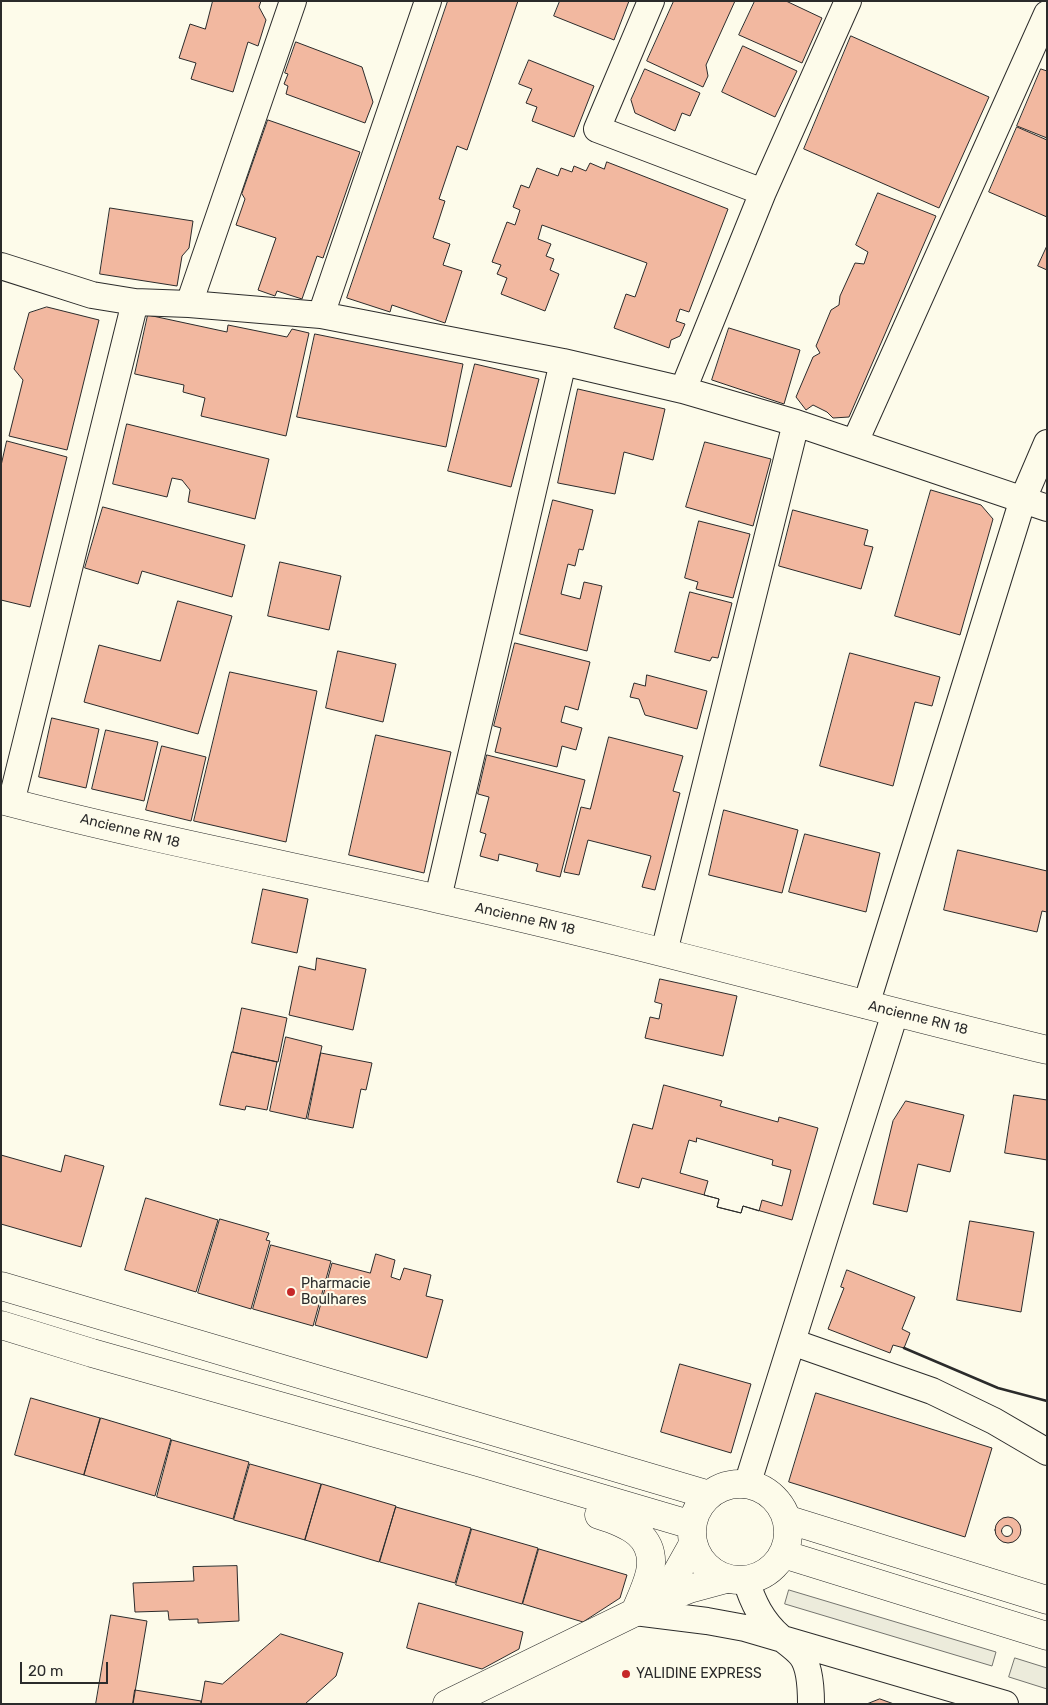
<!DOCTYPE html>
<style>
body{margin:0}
#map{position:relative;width:1048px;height:1705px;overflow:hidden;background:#fdfbea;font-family:Rubik,sans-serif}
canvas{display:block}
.frame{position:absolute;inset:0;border:2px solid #2b2b2b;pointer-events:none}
.scale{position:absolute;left:20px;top:1662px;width:88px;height:22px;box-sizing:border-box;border:2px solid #2b2b2b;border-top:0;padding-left:6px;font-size:15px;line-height:18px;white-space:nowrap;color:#2b2b2b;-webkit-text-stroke:4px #fdfbea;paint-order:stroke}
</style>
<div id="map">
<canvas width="1048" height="1705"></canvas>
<div class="frame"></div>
<div class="scale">20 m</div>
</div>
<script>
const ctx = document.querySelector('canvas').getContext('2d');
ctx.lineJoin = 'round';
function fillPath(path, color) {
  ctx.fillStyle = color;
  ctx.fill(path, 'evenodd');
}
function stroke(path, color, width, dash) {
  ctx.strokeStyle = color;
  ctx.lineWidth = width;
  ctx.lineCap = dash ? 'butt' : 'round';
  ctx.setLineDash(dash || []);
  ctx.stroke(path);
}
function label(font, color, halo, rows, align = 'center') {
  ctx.font = font + ' Rubik,sans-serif';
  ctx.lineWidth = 4;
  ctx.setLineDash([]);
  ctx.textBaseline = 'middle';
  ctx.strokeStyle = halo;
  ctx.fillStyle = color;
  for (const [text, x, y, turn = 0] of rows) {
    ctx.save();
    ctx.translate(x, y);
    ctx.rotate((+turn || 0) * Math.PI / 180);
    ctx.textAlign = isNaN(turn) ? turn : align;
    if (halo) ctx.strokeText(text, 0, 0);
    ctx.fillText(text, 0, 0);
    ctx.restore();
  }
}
const green = new Path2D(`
 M789 1590 996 1652 992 1666 785 1604Z
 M1015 1658 1047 1668V1689L1009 1677Z`);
const building = new Path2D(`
 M213 1H261L259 7 266 20 258 46 248 42 233 92 191 79 196 63 179 58 190 24 205 29Z
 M448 1H518L467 150 457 146 439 199 445 201 433 238 450 244 443 265 462 271 445 323 392 305 390 312 347 298Z
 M560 1H629L614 40 554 16Z
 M674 1H735L706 65 708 76 703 87 647 61Z
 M755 1H786L822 18 802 63 739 35Z
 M851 36 989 97 939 208 804 149Z
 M296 42 362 67 373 102 365 123 286 94 288 86 284 84 288 74 285 73Z
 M743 46 797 71 775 117 722 92Z
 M529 60 594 86 574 137 532 121 537 107 526 103 532 89 519 84Z
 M645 69 700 93 690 116 682 113 675 131 635 113 631 100Z
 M1041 69 1047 71V138L1017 126Z
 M268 120 360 152 323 258 317 256 302 299 277 291 275 296 258 290 276 238 236 225 245 199 242 194Z
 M1017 127 1047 140V217L989 192Z
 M607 162 728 209 689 312 680 309 676 321 685 324 680 336 671 340 669 348 614 328 626 294 635 297 647 263 542 225 538 239 551 244 546 256 554 259 550 270 559 274 545 311 501 294 507 278 497 274 501 265 492 262 507 222 515 225 520 210 513 207 521 185 529 188 537 168 558 176 561 168 572 172 574 166 586 171 590 163 604 169Z
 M878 193 936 216 849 417 833 418 827 412 813 405 806 410 796 397 813 357 820 353 816 346 831 310 839 305 840 296 855 263 864 264 868 252 856 245Z
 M110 208 193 221 189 248 182 256 177 286 100 274Z
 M1047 246V270L1038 266Z
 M47 307 99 320 67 450 9 436 23 380 14 369 29 313Z
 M148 315 227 332 228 325 287 337 292 329 309 333 286 436 201 416 205 398 183 392 184 385 135 374Z
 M729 328 800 350 784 404 712 380Z
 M315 334 463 364 446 447 297 417Z
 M475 364 539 379 511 487 448 471Z
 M578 389 665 409 653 460 624 452 615 494 558 483Z
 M127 424 269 459 255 519 188 502 190 490 182 480 172 478 167 497 113 484Z
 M7 441 67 457 30 607 1 600V466Z
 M705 442 771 459 753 526 686 507Z
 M931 490 981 505 993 519 960 635 895 616Z
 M553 500 593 510 583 550 579 549 575 566 568 564 561 594 580 599 584 582 602 586 587 651 520 634Z
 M103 507 245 545 232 597 142 571 138 584 85 568Z
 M793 510 868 530 864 545 873 547 861 589 779 566Z
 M699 521 750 534 733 598 696 589 698 582 685 578Z
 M280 562 341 576 329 630 268 616Z
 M690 592 732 603 718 658 712 657 710 661 675 652Z
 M178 601 232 616 198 734 84 702 99 645 160 661Z
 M515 643 590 662 578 710 565 706 561 722 582 728 576 750 562 746 557 767 495 752 501 728 494 726Z
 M338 651 396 664 383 722 326 708Z
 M850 653 940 677 932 706 915 702 893 786 820 766Z
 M230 672 317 691 286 842 194 821Z
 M647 675 707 691 697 729 645 715 639 699 630 697 634 683 645 686Z
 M52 718 99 729 86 788 39 777Z
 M106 730 158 742 144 801 92 789Z
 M376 735 451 752 424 873 349 855Z
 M609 737 683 756 673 791 680 793 655 890 642 887 651 856 588 840 579 875 564 872 581 807 590 809Z
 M162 746 206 757 191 821 146 810Z
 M487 755 585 780 560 877 536 871 538 864 499 854 498 861 480 856 486 834 480 832 489 797 478 794Z
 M724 810 798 830 782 893 709 875Z
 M805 834 880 853 866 912 789 892Z
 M958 850 1047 871V912L1042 911 1037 932 944 910Z
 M263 889 308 899 297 953 252 943Z
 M317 958 366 969 353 1030 289 1015 299 966 315 970Z
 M660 979 737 996 723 1056 645 1038 650 1017 659 1019 662 1004 655 1002Z
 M242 1008 287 1018 278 1062 233 1052Z
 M286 1037 322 1046 306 1119 270 1111Z
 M232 1052 277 1062 267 1110 246 1106 245 1110 220 1105Z
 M321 1053 372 1063 366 1090 361 1089 353 1128 308 1119Z
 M664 1085 722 1101 720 1106 778 1122 779 1117 818 1128 792 1220 743 1206 741 1213 717 1207 719 1199 642 1178 639 1188 617 1182 633 1124 652 1129Z
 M1014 1095 1047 1100V1160L1005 1153Z
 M906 1101 964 1115 950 1172 918 1164 907 1212 873 1204 893 1121Z
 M697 1138 773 1160 772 1165 791 1170 782 1206 762 1200 759 1211 743 1206 741 1213 717 1207 719 1199 704 1195 708 1181 680 1173 689 1140 696 1142Z
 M1 1155 61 1172 65 1155 104 1166 81 1247 1 1224Z
 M146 1198 218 1220 196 1292 125 1270Z
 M220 1219 269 1233 266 1240 270 1241 251 1309 198 1293Z
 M970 1221 1034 1232 1021 1312 957 1300Z
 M271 1245 331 1261 313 1326 253 1309Z
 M376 1254 395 1260 391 1277 400 1280 404 1268 431 1275 426 1296 443 1300 427 1358 315 1325 332 1263 370 1273Z
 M847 1270 915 1297 902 1329 910 1333 904 1348 893 1345 890 1353 828 1329 844 1288 841 1287Z
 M680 1364 751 1384 731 1453 661 1432Z
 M816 1393 992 1448 965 1537 789 1482Z
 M31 1398 100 1418 84 1475 15 1455Z
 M101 1418 171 1439 155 1496 84 1475Z
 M172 1440 249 1462 233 1519 157 1497Z
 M250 1464 321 1484 305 1540 234 1520Z
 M322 1484 396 1506 379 1562 305 1540Z
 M396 1507 471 1528 455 1583 380 1562Z
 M995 1530a13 13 0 1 1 26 0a13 13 0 1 1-26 0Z
 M1001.5 1531a5.5 5.5 0 1 1 11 0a5.5 5.5 0 1 1-11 0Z
 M472 1529 538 1548 522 1604 456 1585Z
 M539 1549 627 1575 620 1598 583 1622 523 1604Z
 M237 1566 239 1621 198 1623V1619L169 1620 168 1611 135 1612 133 1583 194 1581 193 1567Z
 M419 1603 523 1632 519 1649 482 1669 407 1648Z
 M111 1615 147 1621 133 1704H96Z
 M281 1634 343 1653 336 1676 305 1704H201L205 1681 222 1684Z
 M135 1690 201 1701V1704H133Z
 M880 1699 894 1704H867Z`);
const street = new Path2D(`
 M651 1 597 129 763 192
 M1 266 92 295 135 302 189 304 321 315 563 362 683 390 796 423 1047 508
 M189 304 293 1
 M321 315 428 1
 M683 390 763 192 848 1
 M855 442 1047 14
 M11 803 135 302
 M438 898 563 362
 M664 952 796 423
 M866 1005 1023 499 1047 443
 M792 1342 932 1391 994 1421 1047 1452
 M747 1485 895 1013
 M746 1580C753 1603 762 1621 780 1637 786 1642 795 1648 801 1655 810 1666 811 1690 811 1704
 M635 1612 707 1621 745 1628 1005 1704`);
const secondary = new Path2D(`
 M1 800C146 838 293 866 439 899 643 944 844 1001 1047 1050
 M654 1603 675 1576 693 1544
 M447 1704 652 1604 689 1589 726 1579`);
const primary = new Path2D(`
 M1 1286 709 1495
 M1 1325 92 1353 478 1462 692 1525
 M692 1532a48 48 0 1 1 96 0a48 48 0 1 1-96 0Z
 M599 1515C628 1524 657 1536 650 1572 647 1586 640 1600 635 1612
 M786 1519 1047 1600
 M783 1554 1047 1636`);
const wall = new Path2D(`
 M904 1348 998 1388 1047 1401`);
const markers = [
 [291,1292,5,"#c62828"],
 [626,1674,5,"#c62828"]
];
const streetNames = [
 ["Ancienne RN 18",130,831,14],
 ["Ancienne RN 18",525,919,13],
 ["Ancienne RN 18",918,1018,14]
];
const poiNames = [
 ["Pharmacie",301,1284],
 ["Boulhares",301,1300],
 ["YALIDINE EXPRESS",636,1674]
];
fillPath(green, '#ecebdb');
stroke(green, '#74746e', 1);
fillPath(building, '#f2b8a0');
stroke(building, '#2b2b2b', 1);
stroke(street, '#2b2b2b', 28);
stroke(secondary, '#2b2b2b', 29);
stroke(primary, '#2b2b2b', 29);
stroke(street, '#fdfbea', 26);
stroke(secondary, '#fdfbea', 28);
stroke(primary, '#fdfbea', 28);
stroke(wall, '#2b2b2b', 2.5);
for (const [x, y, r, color] of markers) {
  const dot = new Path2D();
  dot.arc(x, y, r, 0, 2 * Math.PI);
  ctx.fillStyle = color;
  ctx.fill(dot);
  stroke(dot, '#fdfbea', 2);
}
label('14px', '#2b2b2b', '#fdfbea', streetNames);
label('14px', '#2b2b2b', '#fdfbea', poiNames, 'left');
</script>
